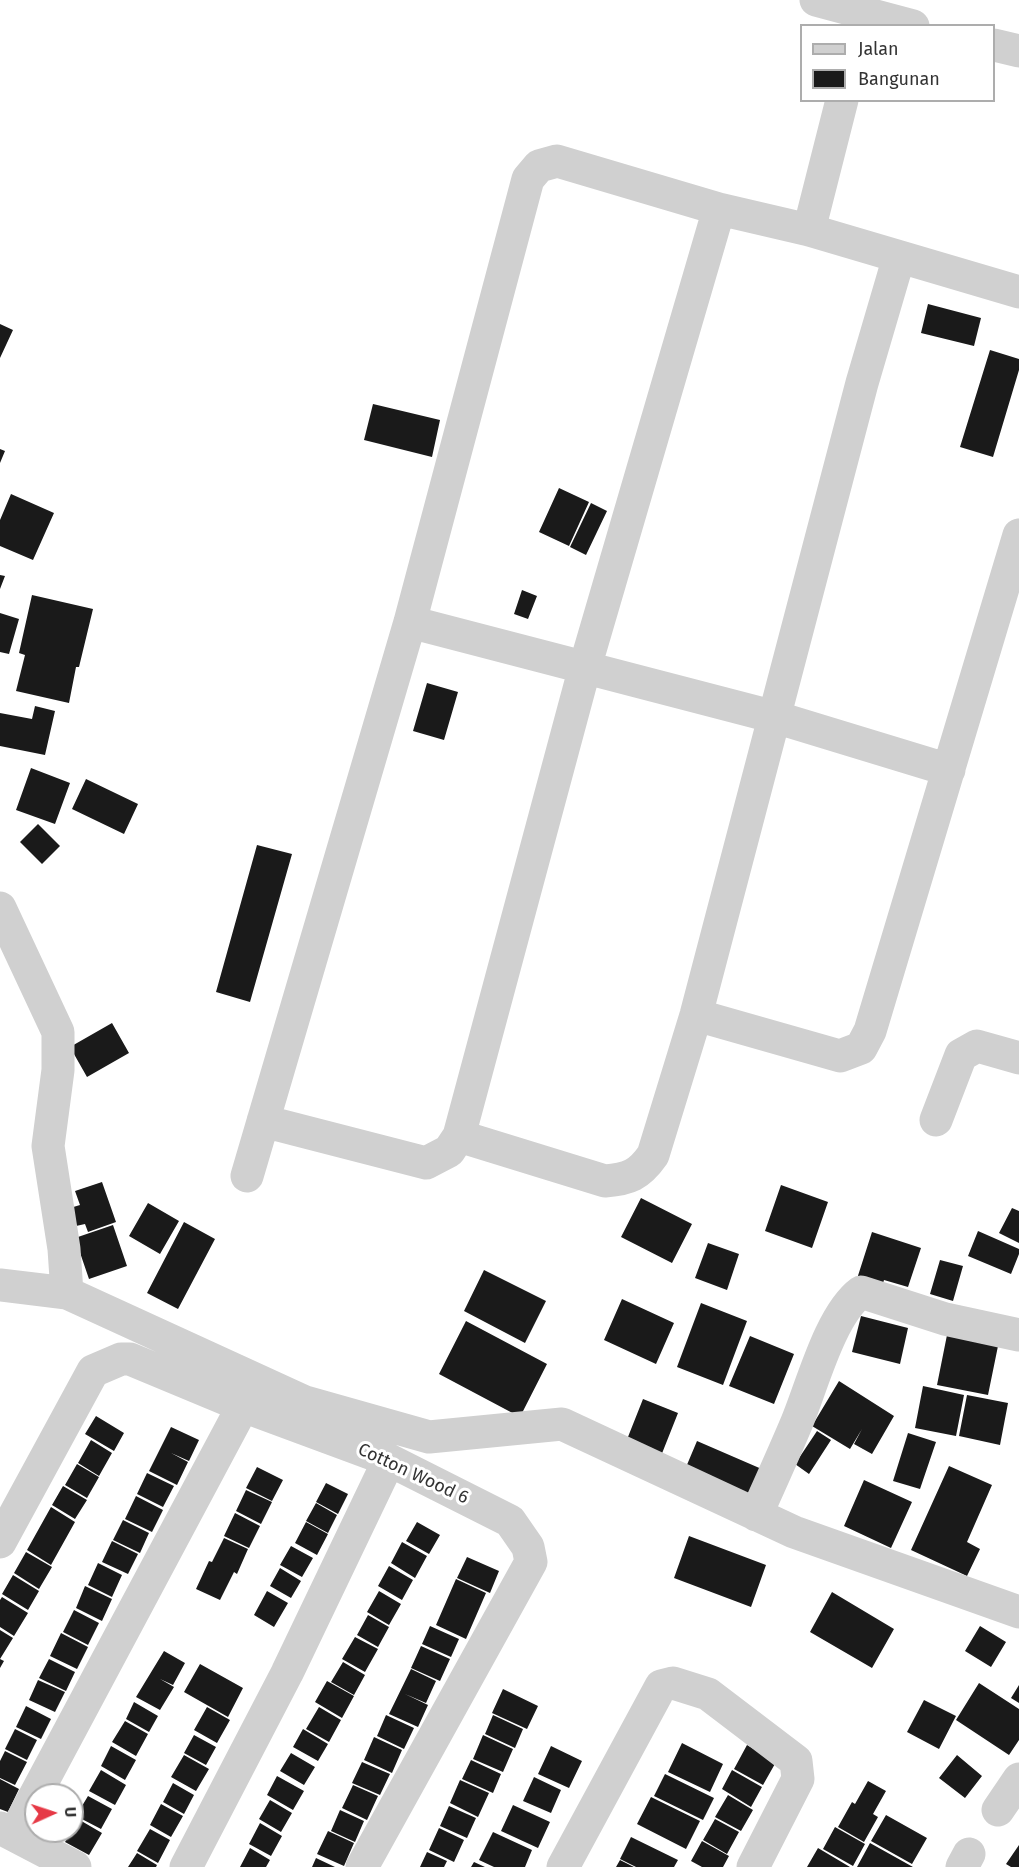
<!DOCTYPE html>
<style>
body{margin:0}
#map{position:relative;width:1019px;height:1867px;overflow:hidden;background:#fff;font-family:"Fira Sans",sans-serif}
canvas{display:block}
.legend{position:absolute;left:800px;top:24px;width:195px;height:78px;box-sizing:border-box;background:#fff;border:2px solid #adadad;margin:0;padding:8px 10px;list-style:none;font-size:18px;color:#333}
.legend li{display:flex;align-items:center;gap:12px;height:30px}
.legend b{width:30px;border:2px solid #adadad}
.north{position:absolute;left:24px;top:1783px;width:60px;height:60px;box-sizing:border-box;background:#fff;border:2px solid #adadad;border-radius:50%;rotate:87deg;font-size:16px;font-weight:700;line-height:24px;text-align:center;color:#333}
.north::after{content:'';display:block;margin:auto;width:21px;height:27px;background:#e63946;clip-path:polygon(50% 0,100% 100%,50% 72%,0 100%)}
</style>
<div id="map">
<canvas width="1019" height="1867"></canvas>
<ul class="legend">
<li><b style="height:8px;background:#d0d0d0"></b>Jalan</li>
<li><b style="height:16px;background:#1a1a1a"></b>Bangunan</li>
</ul>
<div class="north">U</div>
</div>
<script>
const ctx = document.querySelector('canvas').getContext('2d');
ctx.lineJoin = 'round';
function fillPath(path, color) {
  ctx.fillStyle = color;
  ctx.fill(path, 'evenodd');
}
function stroke(path, color, width, dash) {
  ctx.strokeStyle = color;
  ctx.lineWidth = width;
  ctx.lineCap = dash ? 'butt' : 'round';
  ctx.setLineDash(dash || []);
  ctx.stroke(path);
}
function label(font, color, halo, rows, align = 'center') {
  ctx.font = font + ' "Fira Sans",sans-serif';
  ctx.lineWidth = 6;
  ctx.setLineDash([]);
  ctx.textBaseline = 'middle';
  ctx.strokeStyle = halo;
  ctx.fillStyle = color;
  for (const [text, x, y, turn = 0] of rows) {
    ctx.save();
    ctx.translate(x, y);
    ctx.rotate((+turn || 0) * Math.PI / 180);
    ctx.textAlign = isNaN(turn) ? turn : align;
    if (halo) ctx.strokeText(text, 0, 0);
    ctx.fillText(text, 0, 0);
    ctx.restore();
  }
}
const building = new Path2D(`
 M928 304 981 318 974 346 921 333Z
 M0 324 13 330 0 358Z
 M990 350 1019 359V370L993 457 960 447Z
 M373 404 440 420 432 457 364 440Z
 M0 449 5 451 0 463Z
 M559 488 589 502 569 546 539 532Z
 M11 494 54 513 33 560 0 546V520Z
 M591 503 607 511 586 555 570 547Z
 M0 575 5 576 0 589Z
 M522 590 537 596 528 619 514 614Z
 M32 595 93 609 79 667H76L69 703 16 691 25 655 19 653Z
 M0 613 19 619 9 654 0 652Z
 M427 683 458 692 444 740 413 731Z
 M35 706 55 711 45 755 0 746V713L32 719Z
 M31 768 70 783 55 824 16 810Z
 M86 779 138 804 124 834 72 809Z
 M38 824 60 846 42 864 20 842Z
 M257 845 292 854 250 1002 216 992Z
 M112 1023 129 1053 87 1077 70 1047Z
 M102 1182 116 1222 88 1232 85 1224 76 1226 70 1208 80 1205 75 1191Z
 M781 1185 828 1202 812 1248 765 1231Z
 M641 1198 692 1224 672 1263 621 1237Z
 M148 1203 179 1221 160 1254 129 1236Z
 M1012 1208 1019 1211V1243L999 1233Z
 M184 1222 215 1239 178 1309 147 1293Z
 M113 1225 127 1266 89 1279 75 1238Z
 M978 1231 1019 1249V1254L1011 1274 968 1256Z
 M872 1232 921 1248 908 1287 884 1280 880 1293 855 1285Z
 M708 1243 739 1254 727 1290 695 1278Z
 M940 1260 963 1266 953 1301 930 1294Z
 M484 1270 546 1301 525 1343 464 1311Z
 M622 1299 674 1323 656 1364 604 1340Z
 M701 1303 747 1321 723 1385 677 1367Z
 M861 1316 908 1328 900 1364 852 1352Z
 M466 1321 547 1364 520 1417 439 1374Z
 M947 1335 998 1346 988 1395 937 1385Z
 M750 1336 794 1354 774 1404 729 1386Z
 M839 1381 894 1416 872 1454 854 1444 862 1429 850 1449 812 1426Z
 M923 1386 964 1395 956 1436 915 1428Z
 M967 1395 1008 1403 1000 1445 959 1436Z
 M643 1399 678 1413 659 1461 624 1447Z
 M96 1416 124 1433 114 1451 85 1434Z
 M171 1427 199 1440 189 1461 171 1453 188 1462 177 1485 149 1471Z
 M817 1431 831 1440 809 1474 795 1464Z
 M908 1433 936 1442 920 1489 893 1481Z
 M91 1440 112 1453 99 1476 78 1463Z
 M697 1441 764 1470 748 1508 681 1479Z
 M77 1464 99 1477 87 1498 65 1485Z
 M949 1466 992 1485 967 1542 980 1549 967 1576 911 1550Z
 M257 1467 283 1480 272 1501 246 1488Z
 M147 1473 174 1486 163 1507 137 1494Z
 M864 1480 912 1502 891 1548 844 1526Z
 M326 1483 348 1494 338 1514 316 1502Z
 M63 1486 87 1500 75 1519 52 1505Z
 M246 1490 272 1502 261 1524 236 1511Z
 M136 1496 163 1510 152 1532 125 1519Z
 M316 1503 337 1515 328 1533 306 1521Z
 M51 1507 75 1522 51 1565 27 1550Z
 M235 1513 260 1526 249 1548 224 1536Z
 M123 1520 149 1533 140 1553 113 1540Z
 M306 1522 328 1534 317 1555 295 1543Z
 M417 1522 440 1535 429 1554 406 1541Z
 M689 1536 766 1565 751 1607 674 1578Z
 M224 1538 248 1549 237 1574 234 1572 220 1600 196 1589 209 1561 212 1562Z
 M112 1541 138 1554 128 1574 102 1562Z
 M402 1542 427 1556 415 1578 391 1563Z
 M291 1546 313 1558 302 1577 280 1565Z
 M26 1552 52 1567 39 1589 14 1573Z
 M467 1557 499 1571 490 1593 457 1578Z
 M98 1563 122 1575 112 1597 88 1585Z
 M389 1566 413 1580 402 1600 378 1586Z
 M280 1568 301 1581 291 1598 270 1586Z
 M13 1575 39 1591 28 1610 2 1594Z
 M456 1579 486 1593 466 1639 436 1625Z
 M85 1586 112 1599 102 1621 76 1608Z
 M267 1591 288 1603 274 1627 254 1615Z
 M379 1591 401 1604 389 1625 367 1612Z
 M832 1592 894 1629 872 1668 810 1632Z
 M2 1597 28 1613 14 1636 0 1627V1600Z
 M74 1610 99 1623 88 1645 63 1632Z
 M368 1615 389 1627 378 1647 357 1635Z
 M430 1626 459 1639 451 1657 422 1644Z
 M980 1626 1006 1642 991 1667 965 1651Z
 M0 1630 13 1638 0 1659 4 1661 0 1668Z
 M61 1633 88 1647 77 1669 50 1656Z
 M355 1637 378 1649 365 1672 342 1659Z
 M421 1646 450 1659 440 1681 411 1668Z
 M164 1651 185 1663 173 1685 160 1679 174 1687 160 1710 136 1697Z
 M49 1659 75 1672 66 1691 39 1678Z
 M343 1662 365 1675 354 1695 331 1682Z
 M200 1664 243 1688 228 1717 184 1692Z
 M411 1669 436 1681 426 1703 405 1694 428 1705 418 1727 389 1714Z
 M38 1680 65 1692 55 1712 29 1700Z
 M327 1681 354 1696 342 1718 315 1702Z
 M979 1683 1019 1709V1740L1009 1755 956 1720Z
 M1019 1685V1703L1011 1698Z
 M503 1689 538 1706 527 1729 492 1713Z
 M924 1700 956 1716 939 1749 907 1732Z
 M134 1702 158 1716 149 1732 126 1719Z
 M26 1706 51 1719 41 1739 16 1727Z
 M207 1707 230 1720 217 1743 194 1730Z
 M319 1707 341 1720 329 1742 306 1729Z
 M386 1715 414 1728 404 1749 377 1736Z
 M493 1715 523 1729 515 1748 485 1734Z
 M125 1721 148 1734 136 1756 112 1742Z
 M15 1729 37 1740 27 1760 5 1749Z
 M303 1729 328 1744 318 1761 293 1747Z
 M194 1735 216 1747 206 1765 184 1753Z
 M483 1735 513 1749 503 1772 473 1759Z
 M374 1737 402 1750 392 1773 364 1760Z
 M682 1743 723 1764 710 1792 668 1772Z
 M747 1745 776 1762 763 1785 734 1769Z
 M111 1746 136 1760 125 1780 101 1766Z
 M551 1746 582 1761 569 1788 538 1774Z
 M5 1751 27 1762 15 1785 0 1778V1761Z
 M291 1753 315 1767 304 1785 280 1771Z
 M184 1755 209 1769 196 1791 171 1777Z
 M957 1755 982 1776 965 1798 939 1778Z
 M471 1760 501 1774 493 1793 462 1779Z
 M362 1762 390 1774 380 1795 352 1783Z
 M101 1770 126 1785 115 1805 89 1791Z
 M732 1770 762 1787 751 1807 722 1789Z
 M665 1774 714 1798 703 1820 654 1796Z
 M277 1776 304 1791 293 1810 267 1795Z
 M534 1777 561 1790 551 1813 523 1801Z
 M0 1779 19 1789 8 1812 0 1809Z
 M460 1780 489 1793 478 1817 450 1803Z
 M868 1781 886 1791 873 1814 878 1817 864 1842 838 1827 852 1802 855 1804Z
 M173 1783 194 1795 184 1814 163 1802Z
 M353 1785 378 1796 367 1820 342 1808Z
 M728 1795 753 1810 741 1831 715 1817Z
 M88 1796 112 1809 101 1829 76 1816Z
 M651 1797 700 1821 686 1849 637 1824Z
 M270 1800 292 1813 281 1832 259 1819Z
 M161 1804 183 1816 171 1837 150 1825Z
 M513 1805 550 1822 538 1848 501 1831Z
 M449 1806 476 1818 467 1838 440 1826Z
 M340 1810 364 1821 355 1842 331 1831Z
 M886 1815 927 1838 912 1864 871 1841Z
 M78 1819 102 1833 89 1855 65 1842Z
 M715 1819 739 1832 727 1854 703 1840Z
 M260 1823 282 1836 271 1856 249 1844Z
 M835 1827 865 1844 853 1866 823 1849Z
 M439 1828 464 1840 454 1862 429 1850Z
 M150 1829 170 1840 158 1863 137 1851Z
 M328 1831 354 1843 344 1866 317 1854Z
 M493 1832 532 1850 525 1867H494L479 1860Z
 M631 1837 678 1860 674 1867H636L620 1859Z
 M702 1841 729 1856 723 1867H702L691 1861Z
 M870 1843 913 1867H857Z
 M1019 1845V1867H1011L1006 1864Z
 M250 1848 270 1860 266 1867H240Z
 M818 1848 850 1867H807Z
 M427 1852 447 1861 444 1867H420Z
 M137 1853 157 1865 156 1867H128Z
 M316 1858 335 1867H312Z
 M620 1860 634 1867H616Z
 M474 1862 485 1867H471Z`);
const minor = new Path2D(`
 M816 0 913 26
 M994 45 1019 51
 M809 230 842 100
 M410 622 775 717 949 770
 M0 908 58 1032V1070L48 1146 64 1249 67 1293
 M696 1015 840 1056 861 1048 870 1031 1019 535
 M936 1120 961 1055 977 1046 1019 1058
 M263 1121 426 1163 449 1151 459 1136 585 667 719 209
 M459 1136 605 1181C629 1179 639 1175 653 1155L696 1015 862 383 899 257
 M247 1176 410 622 528 179 539 166 557 161 719 209 809 230 1019 292
 M0 1285 67 1293 305 1402 429 1437 562 1424 794 1532 1019 1612
 M756 1515C770 1484 784 1453 797 1422 812 1386 830 1315 861 1292L945 1319 1019 1335
 M0 1542 93 1371 121 1359H130L243 1406 389 1460 510 1521 528 1547 531 1562 362 1867
 M998 1810 1019 1779
 M0 1828 75 1867
 M14 1835 243 1406
 M186 1867 287 1673 389 1460
 M563 1867 661 1686 673 1683 708 1694 796 1761 798 1779 753 1867
 M962 1867 969 1854`);
const streetNames = [
 ["Cotton Wood 6",413,1474,25]
];
fillPath(building, '#1a1a1a');
stroke(minor, '#d0d0d0', 33);
label('18px', '#333', '#fff', streetNames);
</script>
